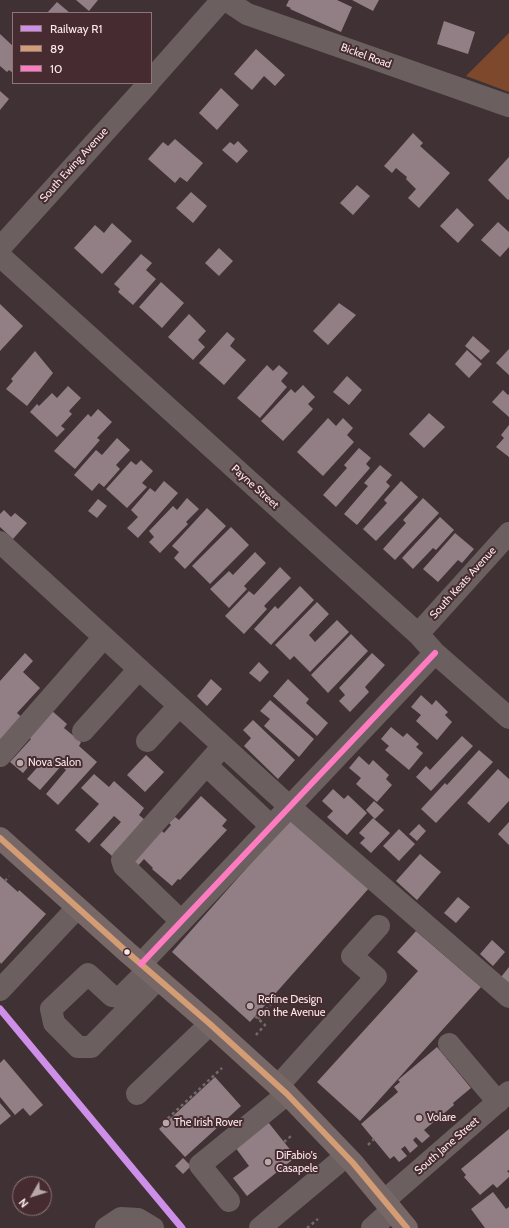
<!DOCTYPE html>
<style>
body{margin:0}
#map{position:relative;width:509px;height:1228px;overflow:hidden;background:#403234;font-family:Cabin,sans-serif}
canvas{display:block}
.legend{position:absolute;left:12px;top:12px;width:140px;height:72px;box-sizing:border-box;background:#462c30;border:1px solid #8e777a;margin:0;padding:5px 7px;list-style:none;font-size:12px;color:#fae8ea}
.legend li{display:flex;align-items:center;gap:8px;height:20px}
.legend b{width:20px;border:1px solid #8e777a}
.north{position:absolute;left:12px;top:1176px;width:40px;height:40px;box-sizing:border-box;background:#462c30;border:1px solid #8e777a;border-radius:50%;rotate:231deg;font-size:11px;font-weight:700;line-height:16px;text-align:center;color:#fae8ea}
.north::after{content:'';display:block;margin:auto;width:14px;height:18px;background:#b9a8aa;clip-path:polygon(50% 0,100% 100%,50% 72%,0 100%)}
</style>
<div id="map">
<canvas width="509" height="1228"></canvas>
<ul class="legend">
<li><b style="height:5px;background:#ce8fe9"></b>Railway R1</li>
<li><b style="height:5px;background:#d39c74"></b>89</li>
<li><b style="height:5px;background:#fe7ac1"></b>10</li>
</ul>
<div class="north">N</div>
</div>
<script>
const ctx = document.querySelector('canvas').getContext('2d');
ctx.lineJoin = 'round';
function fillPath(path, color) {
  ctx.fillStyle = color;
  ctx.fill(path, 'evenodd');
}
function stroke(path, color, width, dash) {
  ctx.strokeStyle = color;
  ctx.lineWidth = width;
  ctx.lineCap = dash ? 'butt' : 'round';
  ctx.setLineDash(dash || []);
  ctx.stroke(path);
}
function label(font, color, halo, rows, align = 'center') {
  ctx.font = font + ' Cabin,sans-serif';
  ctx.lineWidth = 4;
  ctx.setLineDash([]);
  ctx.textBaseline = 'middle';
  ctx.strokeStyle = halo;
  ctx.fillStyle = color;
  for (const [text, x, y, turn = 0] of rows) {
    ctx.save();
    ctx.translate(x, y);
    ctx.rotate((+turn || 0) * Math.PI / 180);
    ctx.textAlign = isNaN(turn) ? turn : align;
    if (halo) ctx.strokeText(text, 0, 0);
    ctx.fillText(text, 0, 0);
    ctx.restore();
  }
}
const forest = new Path2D(`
 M509 33V92L466 76Z`);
const building = new Path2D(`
 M76 0H98L89 11Z
 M289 0H337L352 7 341 32 290 9 291 8 286 6Z
 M352 0H379L373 11Z
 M57 2 70 13H47Z
 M444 21 475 32 468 54 437 44Z
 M0 34 13 46V73L9 70 7 72 0 66Z
 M256 49 285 75 275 86 264 76 252 90 234 74Z
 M221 88 239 105 217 130 199 113Z
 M0 91 9 99 0 110Z
 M413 133 423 143 420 146 450 173 419 208 408 198 416 189 406 179 407 177 396 168 392 173 384 166Z
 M175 139 203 163 187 182 180 177 175 183 148 159 163 142 168 146Z
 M238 141 248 151 237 163 222 150 230 142 234 145Z
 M509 157V199L508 200 488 180Z
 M357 185 370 196 353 215 340 203Z
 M191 192 207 206 193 223 176 208Z
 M457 208 474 225 458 243 440 226Z
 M498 222 509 232V247L500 257 481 240Z
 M112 223 132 241 102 274 74 248 95 225 104 233Z
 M219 248 233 261 219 276 205 263Z
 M141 254 152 263 146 270 156 279 133 305 118 292 120 289 114 284Z
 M161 282 184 303 162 328 139 307Z
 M339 303 356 315 328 345 313 331Z
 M0 304 23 326 0 351Z
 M189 314 206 331 198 340 205 347 193 360 168 337Z
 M227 332 235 339 230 346 246 360 224 385 199 363Z
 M473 336 490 351 481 360 465 346Z
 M509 349V375L496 363Z
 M467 350 482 364 469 378 455 364Z
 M35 351 53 373 27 406 6 389 13 381 11 379Z
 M267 365 273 371 279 365 288 373 281 381 287 387 260 418 237 398Z
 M347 376 362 390 349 405 333 392Z
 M303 385 315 397 308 404 313 409 283 441 261 421 291 389 295 393Z
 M68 386 81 398 69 411 72 414 61 426 65 429 57 437 30 412 37 404 39 406 52 393 57 398Z
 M503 390 508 395 509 394V417L492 402Z
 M98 409 112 422 97 438 100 440 75 469 54 451 88 414 91 417Z
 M429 413 445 427 424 448 409 434Z
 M328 418 336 426 343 418 353 428 347 435 354 442 323 476 297 452Z
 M509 425V457L496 447 504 438 501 435Z
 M117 438 130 450 116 465 120 469 104 487 99 483 92 491 74 475 96 450 102 455Z
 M359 448 371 458 366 464 370 468 336 507 323 495 347 468 344 465Z
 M141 460 153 471 142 483 147 487 127 508 106 489 131 461 136 465Z
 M380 465 392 475 386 482 390 486 357 525 344 514 368 486 364 483Z
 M164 481 178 493 138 538 127 528 138 517 131 510 150 488 155 492Z
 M401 481 418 497 376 541 363 529 387 503 384 500Z
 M187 498 199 509 186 522 188 524 160 553 149 542 154 537 149 531 173 506 177 510Z
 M423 498 439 513 395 560 383 549 406 523 403 520Z
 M98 499 107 506 97 518 88 511Z
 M207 508 226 526 185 569 174 558 179 552 172 546Z
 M4 510 11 517 15 513 27 523 13 539 0 527V514Z
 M440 517 454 530 436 550 433 548 413 569 402 558Z
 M231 527 249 545 210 584 192 566Z
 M455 533 474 549 462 563 458 560 438 582 423 569Z
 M255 552 266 563 244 586 247 589 229 608 210 589 229 571 233 575Z
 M280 567 291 578 264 606 267 609 244 634 225 616 249 591 254 595Z
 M300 586 314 600 271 645 254 629 275 606 278 609Z
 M317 602 329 614 309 635 315 642 337 620 349 632 310 672 294 656 290 660 275 645Z
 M351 634 368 651 328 693 311 675Z
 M25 653 33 661 23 672 40 688 17 713 26 721 0 749V681Z
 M372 653 385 665 365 687 369 692 350 712 339 701 345 695 339 688Z
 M259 662 269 672 260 682 249 673Z
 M211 679 222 689 207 706 197 696Z
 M288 679 309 699 306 703 328 723 317 736 273 696Z
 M421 695 432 705 436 700 448 712 445 715 452 722 437 740 416 721 421 715 411 707Z
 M270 700 314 739 299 757 264 726 270 719 260 711Z
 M51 710 67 724 64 728 81 742 79 746 97 762 58 805 46 794 66 770 64 768 65 767 62 765 40 790 27 779 42 762 36 758 23 773 10 762 31 739 28 736Z
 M253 720 295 760 278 779 244 746 251 738 243 730Z
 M391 727 403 737 407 733 419 744 416 747 423 753 409 770 385 750 389 746 381 739Z
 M462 736 473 746 431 791 416 777 426 766 430 770Z
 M479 750 493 762 436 823 421 809 445 783 447 785Z
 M146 755 164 772 145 792 127 775Z
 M359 756 369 765 373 760 389 775 386 779 392 785 377 802 356 784 361 778 349 768Z
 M498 769 509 779V801L489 823 467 803Z
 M94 774 109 787 114 781 144 808 139 815 145 820 112 856 100 845 121 822 114 816 89 843 75 830 99 804 81 788Z
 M333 789 344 799 348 795 367 813 347 835 327 817 333 811 322 801Z
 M201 796 227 820 222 826 227 830 180 880 178 879 172 886 152 869 153 868 144 859 136 868 127 860 159 828 164 833 171 825 169 823 175 817 179 820Z
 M374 801 384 810 375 819 366 810Z
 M292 817 370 887 250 1022 172 952Z
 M373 818 390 833 371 853 360 843 365 838 359 833Z
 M509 822V845L498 834Z
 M419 824 426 831 417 841 409 834Z
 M399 829 415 844 399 861 383 846Z
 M420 854 441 872 417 900 396 881Z
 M0 876 18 892 19 890 46 914 1 964 0 962Z
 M458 897 470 907 456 923 444 913Z
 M416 931 481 987 360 1121 317 1082 418 971 397 952Z
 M492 940 505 952 493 966 480 954Z
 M509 967V984L501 977Z
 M437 1047 471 1088 453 1103 454 1105 424 1130 430 1136 422 1143 416 1137 413 1140 418 1146 410 1153 405 1146 401 1149 407 1156 399 1162 394 1156 390 1159 361 1124 398 1092 394 1087 400 1082 398 1080Z
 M4 1059 43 1105 30 1116 23 1108 15 1115 0 1097V1063Z
 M215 1077 241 1106 185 1157 159 1129Z
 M0 1103 11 1116 0 1125Z
 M268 1122 296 1157 247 1196 233 1178 249 1166 235 1147Z
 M509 1129V1170L507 1171 509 1173V1177L497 1188 493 1184 480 1195 464 1177 466 1175 461 1169Z
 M183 1158 191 1166 183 1174 175 1166Z
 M493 1192 506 1209 509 1207V1228H485L471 1209Z`);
const path = new Path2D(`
 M5 881 9 876
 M255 1016 265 1025 255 1036
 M258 1019 276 998 280 1001
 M166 1123 165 1121 222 1068
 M284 1142 291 1136
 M368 1145 374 1139
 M307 1228 318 1219`);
const minor = new Path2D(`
 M226 0 247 14 509 106
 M151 80 222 0
 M0 248 149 83
 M0 256 418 634 435 653 509 718
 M0 542 290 807 509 997
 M418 634 509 533
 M83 731 139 669
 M147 741 179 706
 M0 756 104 637
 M206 765 271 826
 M181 921 124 866 122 860 223 746
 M141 964 435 653
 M148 970 121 997 112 996 88 974 51 1009 54 1023 78 1047H91L158 979
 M0 990 77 908
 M449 1044 498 1102
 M278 1086 376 977 352 956 379 926
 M137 1094 210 1024
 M385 1200 509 1092
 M229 1201 200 1165 287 1094
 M106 1228 121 1218 138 1219 153 1228
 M260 1228 346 1156
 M372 1228 392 1210`);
const major = new Path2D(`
 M0 838 127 952 210 1024 287 1094 353 1163 407 1228`);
const bus1 = new Path2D(`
 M0 838 127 952 210 1024 287 1094 353 1163 407 1228`);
const bus2 = new Path2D(`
 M141 964 435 653`);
const rail1 = new Path2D(`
 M0 1009 182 1228`);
const markers = [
 [20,763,4,"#b9a8aa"],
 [127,952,3.5,"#fae8ea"],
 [250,1006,4,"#b9a8aa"],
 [419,1118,4,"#b9a8aa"],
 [166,1123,4,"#b9a8aa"],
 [268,1162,4,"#b9a8aa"]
];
const streetNames = [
 ["Bickel Road",366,56,20],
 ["South Ewing Avenue",74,165,-48],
 ["Payne Street",255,487,42],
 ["South Keats Avenue",463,583,-48],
 ["South Jane Street",447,1146,-41]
];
const poiNames = [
 ["Nova Salon",28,763],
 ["Refine Design",258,1000],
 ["on the Avenue",258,1013],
 ["Volare",427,1118],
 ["The Irish Rover",174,1123],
 ["DiFabio's",276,1156],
 ["Casapele",276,1169]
];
fillPath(forest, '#7d482c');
fillPath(building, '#927e85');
stroke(path, '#746969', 2.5, [3, 3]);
stroke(minor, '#6b605f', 22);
stroke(major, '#776867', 22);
stroke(bus1, '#d39c74', 6);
stroke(bus2, '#fe7ac1', 6);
stroke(rail1, '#ce8fe9', 7);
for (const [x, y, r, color] of markers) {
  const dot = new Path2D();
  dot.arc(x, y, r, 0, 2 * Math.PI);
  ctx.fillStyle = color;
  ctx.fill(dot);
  stroke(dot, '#462c30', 1.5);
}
label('11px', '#fae8ea', '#462c30', streetNames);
label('11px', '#fae8ea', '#462c30', poiNames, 'left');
</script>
